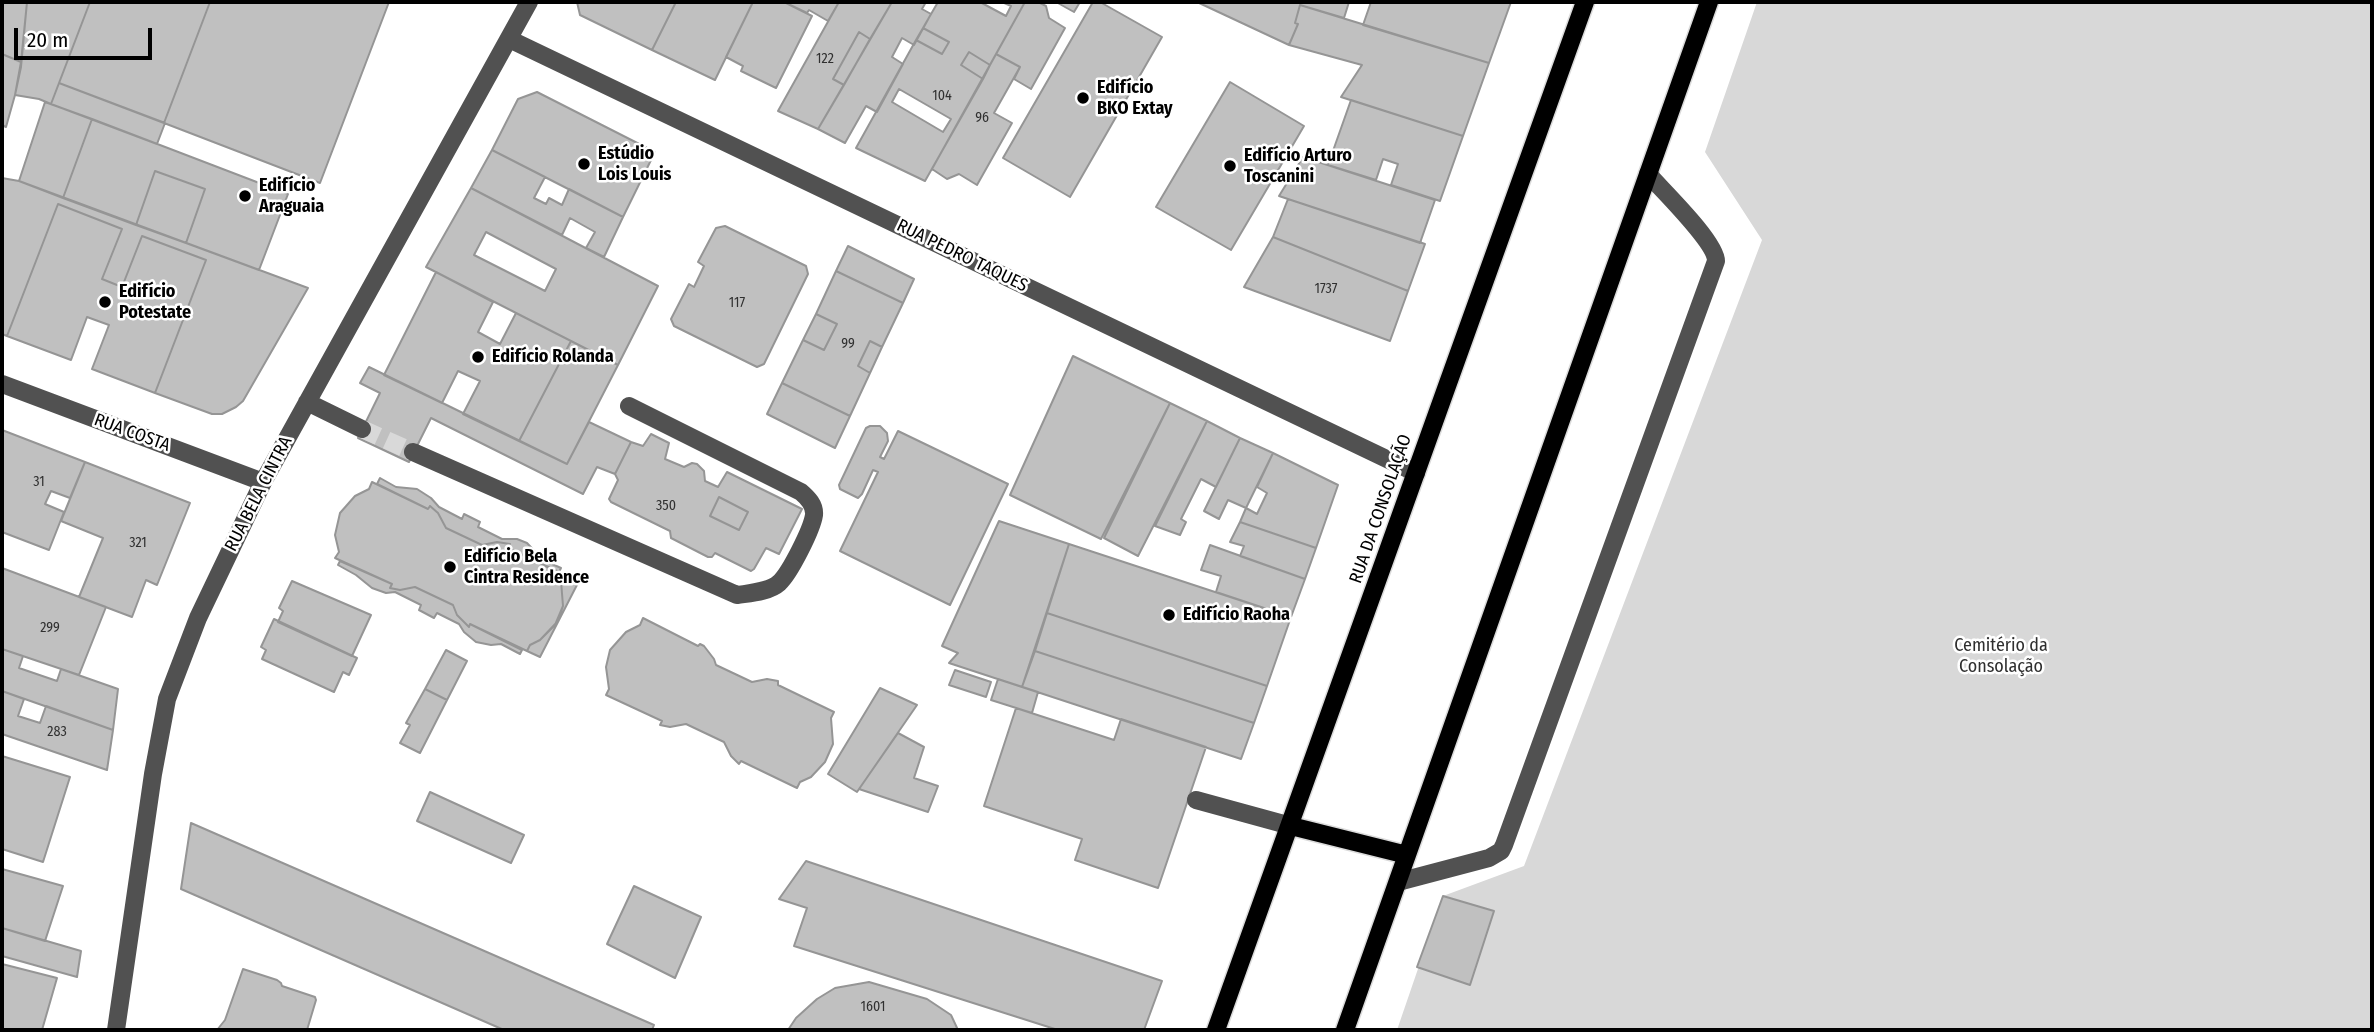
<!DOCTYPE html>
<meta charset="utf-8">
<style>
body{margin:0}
#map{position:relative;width:2374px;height:1032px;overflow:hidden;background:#fff;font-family:"Fira Sans Condensed",sans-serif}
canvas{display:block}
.frame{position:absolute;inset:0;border:4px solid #000;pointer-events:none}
.scale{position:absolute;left:14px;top:28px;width:138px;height:32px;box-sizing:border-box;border:4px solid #000;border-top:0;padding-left:9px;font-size:21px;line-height:24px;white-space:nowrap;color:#000;-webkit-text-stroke:5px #fff;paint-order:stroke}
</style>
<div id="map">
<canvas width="2374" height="1032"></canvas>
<div class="frame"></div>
<div class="scale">20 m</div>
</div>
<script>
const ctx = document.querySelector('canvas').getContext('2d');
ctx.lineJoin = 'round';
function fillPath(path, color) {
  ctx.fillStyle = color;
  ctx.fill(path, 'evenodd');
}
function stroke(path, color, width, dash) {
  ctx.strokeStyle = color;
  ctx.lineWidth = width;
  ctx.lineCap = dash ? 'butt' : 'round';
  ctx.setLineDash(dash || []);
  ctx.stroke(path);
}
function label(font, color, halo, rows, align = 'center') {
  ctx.font = font + ' "Fira Sans Condensed",sans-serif';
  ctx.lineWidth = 5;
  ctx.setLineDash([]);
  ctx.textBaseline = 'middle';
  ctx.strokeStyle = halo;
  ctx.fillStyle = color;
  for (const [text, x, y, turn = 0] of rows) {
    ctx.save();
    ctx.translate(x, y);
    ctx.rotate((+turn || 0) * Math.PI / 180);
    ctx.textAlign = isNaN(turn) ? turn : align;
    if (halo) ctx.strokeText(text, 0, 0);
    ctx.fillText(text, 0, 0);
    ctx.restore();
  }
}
const green = new Path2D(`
 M1757 2H2372V1030H1397L1443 896 1524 866 1762 240 1705 152Z`);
const building = new Path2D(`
 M2 2H27L21 62 2 54Z
 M27 2H90L51 104 39 99 15 95 21 67Z
 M90 2H210L164 123 59 83Z
 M210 2H389L320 183 164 123Z
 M577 2H676L652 50 580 15Z
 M676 2H753L715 80 652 50Z
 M753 2H784L812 16 776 88 741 71 743 66 726 57Z
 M784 2H839L828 21 809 10 807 13Z
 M839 2H892L870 39 859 32 833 79 844 85 818 129 778 111Z
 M892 2H926L922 9 931 14 914 45 902 38 892 57 903 64 877 112 866 106 845 143 818 129Z
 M938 2H980L1006 16 1011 6 1002 2H1025L990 65 969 52 961 65 983 79 925 181 856 148 916 40 942 54 949 42 923 28ZM899 89 951 119 943 132 892 102Z
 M1025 2H1038L1046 6 1049 18 1065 28 1031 89 1014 79 1020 67 996 54Z
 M1056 2H1080L1074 12Z
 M1093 2H1100L1162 37 1070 197 1003 158Z
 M1197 2H1349L1344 18 1300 5 1295 23 1298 24 1289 45Z
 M1371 2H1511L1489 63 1363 25Z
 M1300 5 1489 63 1463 136 1341 97 1362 65 1289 45 1298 24 1295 23Z
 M923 28 949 42 942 54 916 40Z
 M859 32 870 39 844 85 833 79Z
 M969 52 990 65 983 79 961 65Z
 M2 54 21 62 15 95 6 127 2 125Z
 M996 54 1020 67 994 113 1012 123 977 185 959 174 947 179 932 169Z
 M1230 82 1304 126 1231 250 1156 207Z
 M59 83 165 123 157 144 51 104Z
 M537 92 655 152 623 217 492 150 518 99Z
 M1351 100 1463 136 1440 201 1391 185 1398 164 1383 159 1376 180 1328 165Z
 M45 102 92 119 63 198 19 181Z
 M92 119 288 194 259 270 186 243 205 189 155 171 136 225 63 198Z
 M492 150 545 177 534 198 546 204 549 198 562 205 569 189 623 217 604 257 586 248 595 232 570 218 562 235 471 188Z
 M1303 157 1435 200 1420 243 1279 196Z
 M155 171 205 189 186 243 136 225Z
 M2 178 19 181 308 288 243 401 236 407 222 414H212L155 393 206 260 142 236 122 287 102 279 122 229 58 204 7 336 2 334Z
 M471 188 658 286 618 365 426 267ZM486 232 556 269 545 291 474 255Z
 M1288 199 1425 244 1408 291 1273 237Z
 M58 204 122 229 102 279 122 287 142 236 206 260 155 393 92 369 109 325 87 317 71 360 7 336Z
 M725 226 806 266 808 274 764 364 757 367 674 326 671 319 689 284 694 287 704 266 698 262 716 228Z
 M1273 237 1408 291 1390 341 1244 287Z
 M848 246 914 279 903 303 836 271Z
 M836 271 903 303 882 347 870 341 858 366 870 373 850 416 782 383 803 340 824 350 837 324 816 314Z
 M436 272 493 302 478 332 500 344 516 313 571 341 519 441 463 414 480 381 458 371 442 403 384 375Z
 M816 314 837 324 824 350 803 340Z
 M571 341 618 365 567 464 519 441Z
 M870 341 882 347 870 373 858 366Z
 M1073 356 1170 403 1101 539 1010 495Z
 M369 367 567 464 589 422 631 442 615 474 597 467 583 494 431 418 409 462 358 438 380 393 360 383Z
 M782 383 850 416 835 448 767 414Z
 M1170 403 1207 421 1138 556 1104 538Z
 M1207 421 1240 438 1216 487 1201 479 1181 519 1186 522 1180 535 1155 526Z
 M870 426H880L887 433 888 441 880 457 884 459 898 431 1008 484 950 605 840 551 878 472 873 470 862 494 858 498 840 489 839 485 866 428Z
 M2 430 85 462 70 498 51 491 45 504 64 512 49 550 2 532Z
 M651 434 669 443 665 459 684 467 692 463 697 464 704 471 705 481 718 487 727 472 802 509 779 554 766 548 754 569 751 571 715 553 712 557H708L671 538 670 531 611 502 609 499 618 480 615 474 631 442 643 446ZM719 497 748 512 739 530 710 516Z
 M1240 438 1273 453 1246 508 1228 500 1219 519 1204 511Z
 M1273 453 1338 485 1316 548 1240 522 1246 508 1257 514 1267 493 1257 487Z
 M85 462 190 503 157 585 146 580 132 617 79 597 103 538 61 521Z
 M380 478 396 487 417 489 431 498 439 507 462 519 464 514 480 522 478 527 502 539H517L527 543 543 560 561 568 559 572 508 548 510 544 497 542 482 545 446 528 438 513 430 506 428 509 377 484Z
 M372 482 428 509 430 506 438 513 446 528 482 545 497 542 510 544 508 548 564 575 561 581 563 606 555 625 540 640 530 645 527 651 470 624 469 627 457 615 453 605 415 587 400 590 390 588 392 584 335 558 339 552 335 535 340 513 355 496 369 489Z
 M719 497 748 512 739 530 710 516Z
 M999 521 1069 544 1022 687 949 663 958 653 942 646Z
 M1240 522 1316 548 1305 579 1240 556 1244 546 1230 542Z
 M1069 544 1291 617 1267 686 1047 613Z
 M1210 545 1305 579 1291 617 1216 592 1221 576 1201 570Z
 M340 561 392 584 390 588 400 590 415 587 453 605 457 615 469 627 470 624 522 650 520 654 501 644 491 645 476 642 464 632 459 624 437 613 434 618 419 610 421 605 395 592 386 593 372 588 356 575 338 565Z
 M2 568 106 607 79 675 2 649Z
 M564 575 579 581 540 657 527 651 530 645 540 640 558 621 563 606 561 581Z
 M292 581 371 615 352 656 278 622 283 611 279 608Z
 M1047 613 1267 686 1254 723 1035 651Z
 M643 618 698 646 700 644 704 646 714 659 716 665 752 682 767 679 778 681V685L834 712 831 718 833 744 825 762 811 777 800 782 797 788 741 761 739 764 731 756 724 742 686 724 670 727 660 725 662 721 606 695 609 689 606 667 610 650 626 632 640 625Z
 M274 619 357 658 349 675 343 672 334 692 262 659 266 650 261 647Z
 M2 649 23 656 19 668 57 681 61 669 118 689 113 730 2 691Z
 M446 650 467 661 447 700 425 689Z
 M1035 651 1254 723 1241 759 1022 687Z
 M955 670 991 682 986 697 949 685Z
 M998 679 1038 692 1032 713 991 700Z
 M880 688 917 705 857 792 828 774Z
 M425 689 447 700 420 753 400 743 410 725 406 723Z
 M2 691 24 699 18 716 40 723 46 706 113 730 107 770 2 734Z
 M1016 708 1114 740 1121 719 1206 747 1158 888 1075 860 1082 839 984 806Z
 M898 733 924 747 914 778 938 786 928 812 859 789Z
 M2 756 70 777 43 862 2 849Z
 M430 792 524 835 511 863 417 821Z
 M191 823 654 1025 652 1030H504L181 889Z
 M806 861 1162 981 1144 1030H1058L794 946 807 908 779 899Z
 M2 869 63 886 45 941 2 928Z
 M634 886 701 917 675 978 607 944Z
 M1443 896 1494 911 1470 985 1417 967Z
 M2 928 81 951 77 977 2 956Z
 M2 964 57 978 42 1030H2Z
 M243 969 277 980 281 983 282 986 315 997 316 1000 307 1030H217L225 1020Z
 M869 982 927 999 951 1015 958 1030H788L796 1018 817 999 835 988Z`);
const minorTunnel = new Path2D(`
 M362 429 413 452`);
const minor = new Path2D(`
 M509 39 1416 473
 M2 384 263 482
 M307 402 362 429
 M413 452 737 595C750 593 769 592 779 583 790 573 812 529 814 515 815 505 808 498 801 492L629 406
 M1196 800 1291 826
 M1398 882 1489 858 1501 851 1504 845 1716 261C1716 242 1663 191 1648 174
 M116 1030 153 774 167 699 198 618 263 482 529 2`);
const major = new Path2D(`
 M1291 826 1407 855
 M1216 1030C1342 688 1460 344 1585 2
 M1345 1030 1709 2`);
const markers = [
 [1083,98,7,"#000"],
 [584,164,7,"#000"],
 [1230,166,7,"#000"],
 [245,196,7,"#000"],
 [105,302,7,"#000"],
 [478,357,7,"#000"],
 [450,567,7,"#000"],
 [1169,615,7,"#000"]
];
const numberNames = [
 ["122",825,59],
 ["104",942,96],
 ["96",982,118],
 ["1737",1326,289],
 ["117",737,303],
 ["99",848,344],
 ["31",39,482],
 ["350",666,506],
 ["321",138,543],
 ["299",50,628],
 ["283",57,732],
 ["1601",873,1007]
];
const poiNames = [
 ["Edifício",1097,88],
 ["BKO Extay",1097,109],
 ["Estúdio",598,154],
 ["Lois Louis",598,175],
 ["Edifício Arturo",1244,156],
 ["Toscanini",1244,177],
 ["Edifício",259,186],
 ["Araguaia",259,207],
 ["Edifício",119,292],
 ["Potestate",119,313],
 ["Edifício Rolanda",492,357],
 ["Edifício Bela",464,557],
 ["Cintra Residence",464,578],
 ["Edifício Raoha",1183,615]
];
const streetNames = [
 ["RUA PEDRO TAQUES",962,256,26],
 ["RUA COSTA",132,433,20],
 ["RUA BELA CINTRA",259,494,-63],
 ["RUA DA CONSOLAÇÃO",1381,509,-71]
];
const parkNames = [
 ["Cemitério da",2001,646],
 ["Consolação",2001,667]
];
fillPath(green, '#d8d8d8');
fillPath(building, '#c0c0c0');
stroke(building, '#959595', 2);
stroke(minorTunnel, '#d9d9d9', 18, [18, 9]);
stroke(major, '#dbdbdb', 21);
stroke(minor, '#515151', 18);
stroke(major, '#000', 18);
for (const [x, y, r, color] of markers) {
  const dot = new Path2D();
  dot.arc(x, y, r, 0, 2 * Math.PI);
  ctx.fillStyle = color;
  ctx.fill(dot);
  stroke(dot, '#fff', 2.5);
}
label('14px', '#303030', null, numberNames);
label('bold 18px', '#000', '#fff', poiNames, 'left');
label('18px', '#000', '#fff', streetNames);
label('18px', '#2f2f2f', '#fff', parkNames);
</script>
